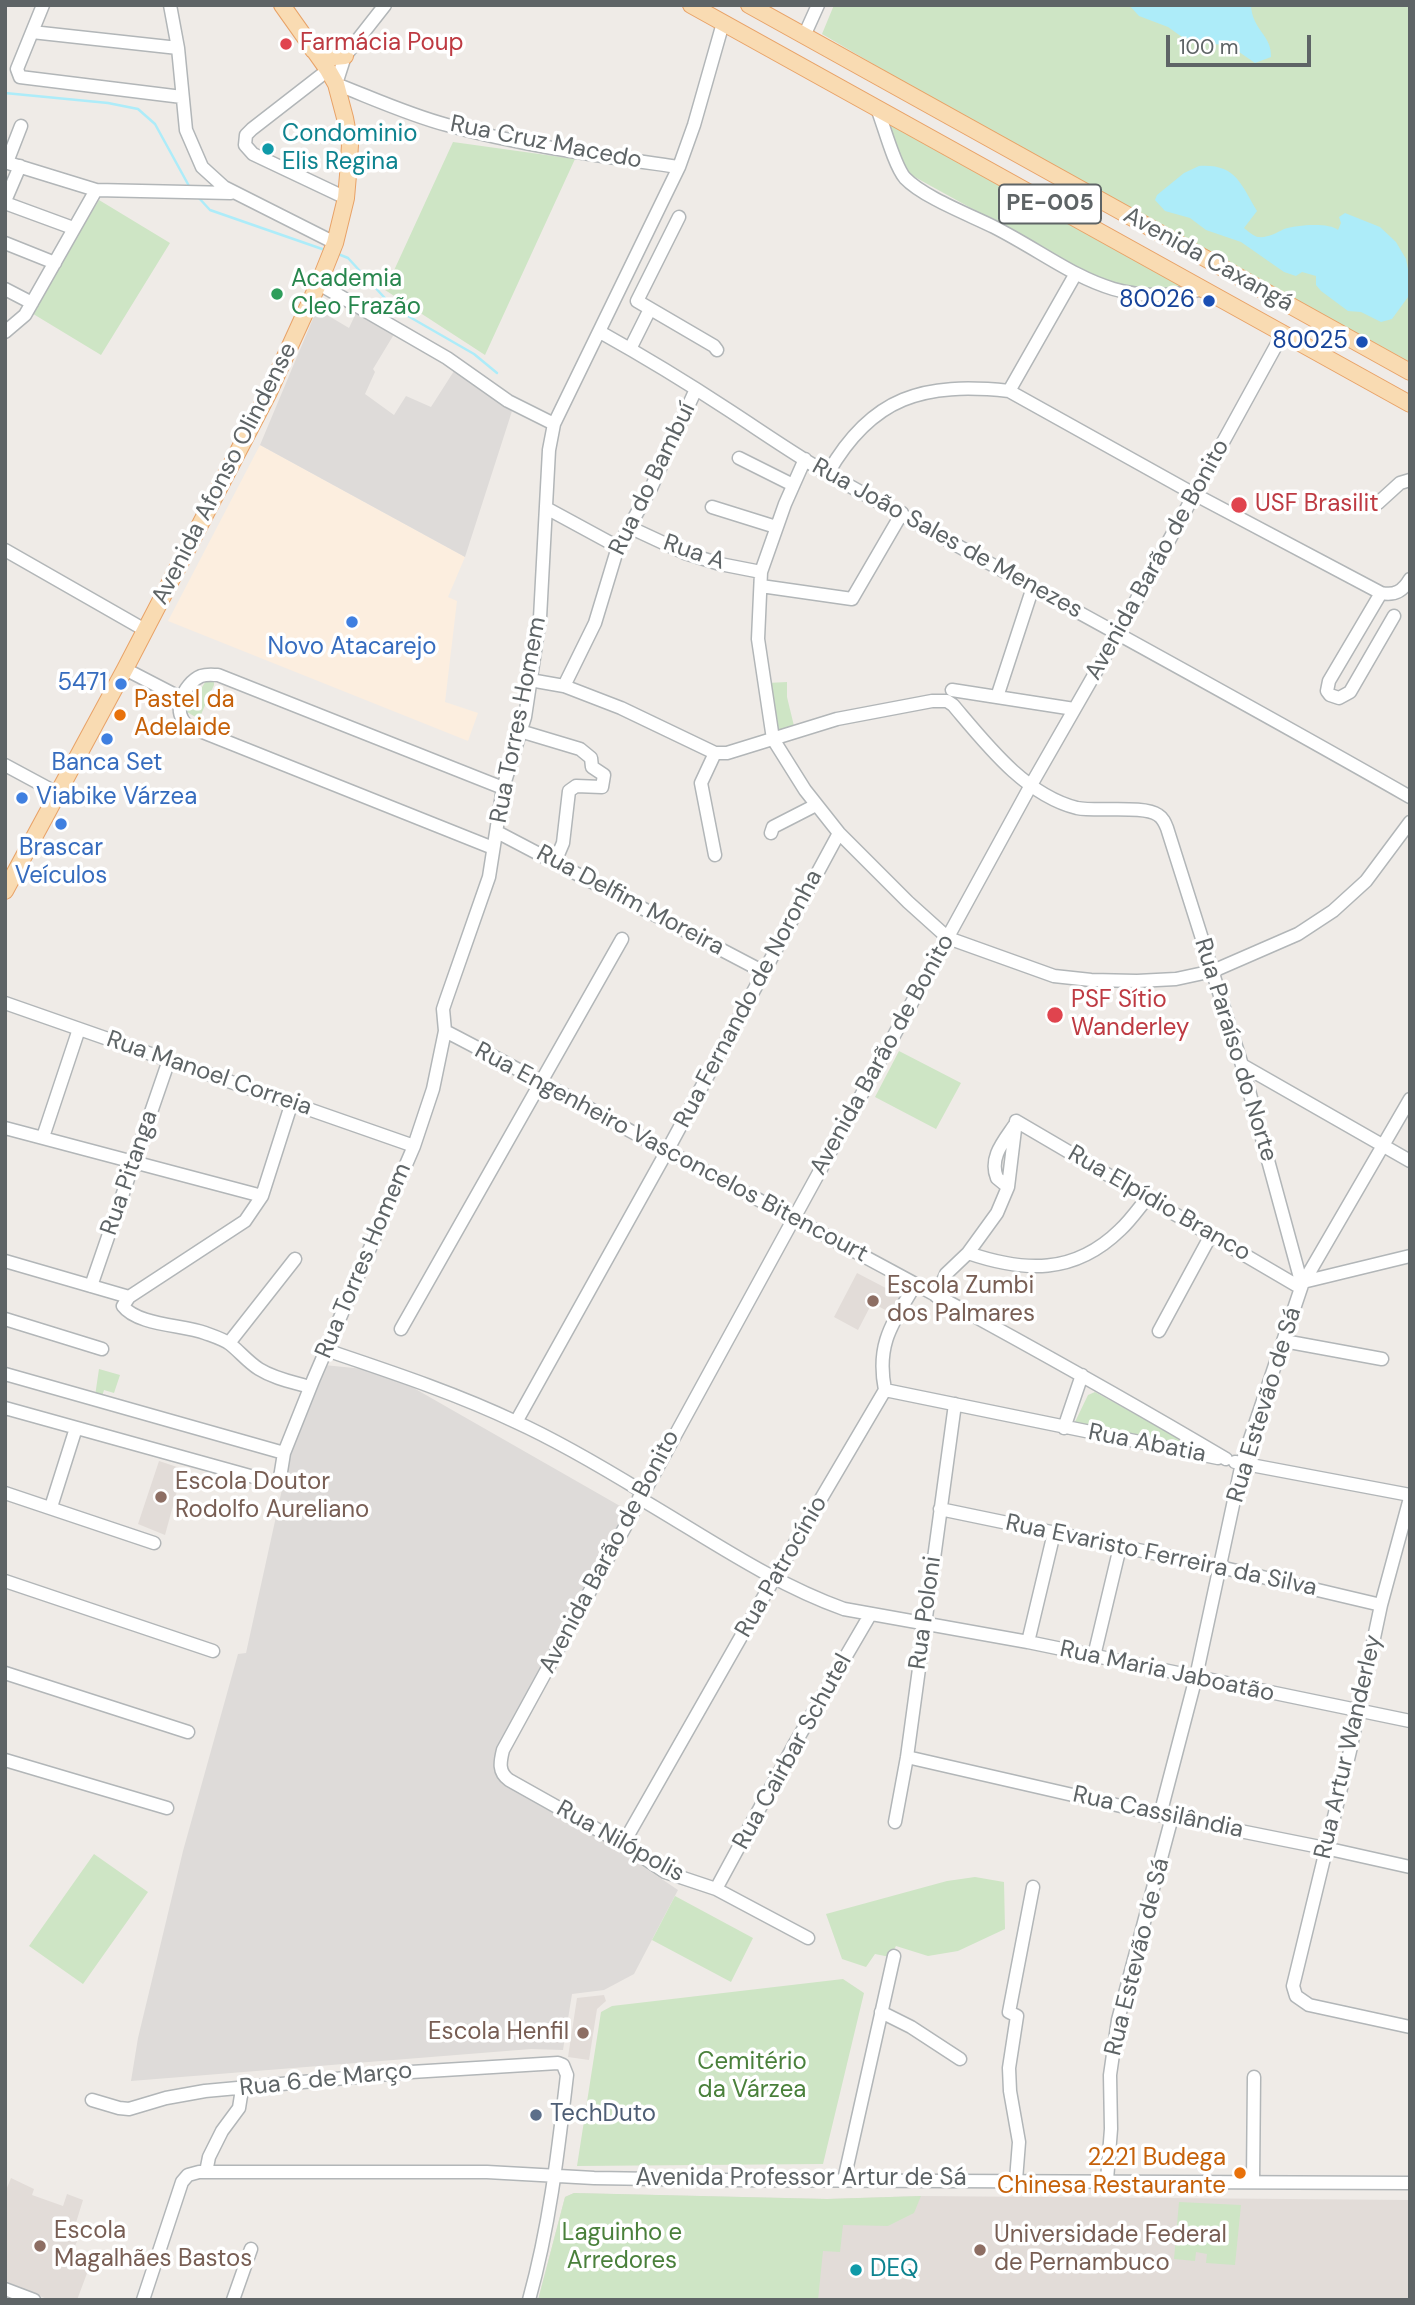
<!DOCTYPE html>
<meta charset="utf-8">
<style>
body{margin:0}
#map{position:relative;width:1415px;height:2305px;overflow:hidden;background:#efebe7;font-family:"DM Sans",sans-serif}
canvas{display:block}
.frame{position:absolute;inset:0;border:7px solid #5e6466;pointer-events:none}
.scale{position:absolute;left:1166px;top:35px;width:145px;height:32px;box-sizing:border-box;border:4px solid #5e6466;border-top:0;padding-left:9px;font-size:21px;line-height:24px;white-space:nowrap;color:#5e6466;-webkit-text-stroke:5px #fff;paint-order:stroke}
</style>
<div id="map">
<canvas width="1415" height="2305"></canvas>
<div class="frame"></div>
<div class="scale">100 m</div>
</div>
<script>
const ctx = document.querySelector('canvas').getContext('2d');
ctx.lineJoin = 'round';
function fillPath(path, color) {
  ctx.fillStyle = color;
  ctx.fill(path, 'evenodd');
}
function stroke(path, color, width, dash) {
  ctx.strokeStyle = color;
  ctx.lineWidth = width;
  ctx.lineCap = dash ? 'butt' : 'round';
  ctx.setLineDash(dash || []);
  ctx.stroke(path);
}
function label(font, color, halo, rows, align = 'center') {
  ctx.font = font + ' "DM Sans",sans-serif';
  ctx.lineWidth = 7;
  ctx.setLineDash([]);
  ctx.textBaseline = 'middle';
  ctx.strokeStyle = halo;
  ctx.fillStyle = color;
  for (const [text, x, y, turn = 0] of rows) {
    ctx.save();
    ctx.translate(x, y);
    ctx.rotate((+turn || 0) * Math.PI / 180);
    ctx.textAlign = isNaN(turn) ? turn : align;
    if (halo) ctx.strokeText(text, 0, 0);
    ctx.fillText(text, 0, 0);
    ctx.restore();
  }
}
const commercial = new Path2D(`
 M260 445 465 557 448 597 457 601 445 702 478 713 468 741 168 621Z`);
const industrial = new Path2D(`
 M317 309 349 328 357 311 396 331 373 369 375 372 365 394 394 415 406 396 431 407 454 371 513 408 465 557 260 445Z
 M324 1365 384 1371 634 1514 496 1768 678 1890 634 1974 604 1990 572 1994 563 2050 531 2049 131 2081 138 2038 183 1851 238 1654 246 1653 288 1462Z`);
const education = new Path2D(`
 M857 1273 905 1298 895 1315 872 1303 858 1330 834 1317Z
 M159 1461 183 1469 165 1535 138 1524Z
 M604 1995 606 2001 597 2009 589 2060 568 2057 577 1998Z
 M11 2178 34 2189 32 2195 63 2206 67 2194 83 2200 74 2229 81 2232 69 2260 89 2268 77 2300H49L5 2281V2193Z
 M574 2193 827 2199 921 2196 1410 2200V2300H538L565 2197Z`);
const green = new Path2D(`
 M834 5H1410V362L1003 140 822 34Z
 M890 125 1182 287 1151 289 1107 283 911 175 901 162Z
 M453 142 575 159 485 355 385 290Z
 M99 200 170 243 101 355 30 312Z
 M207 679 214 682V685L199 719 187 712Z
 M787 682V697L794 726 778 733 767 683Z
 M899 1051 961 1083 936 1129 875 1097Z
 M99 1369 120 1375 114 1393 104 1390 101 1400 95 1396Z
 M1095 1392 1199 1449 1074 1424 1088 1395Z
 M94 1854 148 1892 83 1984 29 1946Z
 M975 1877 1004 1882 1005 1929 958 1951 928 1956 896 1946 890 1957 875 1954 866 1967 842 1959 826 1914 947 1881Z
 M675 1896 753 1938 731 1982 652 1940Z
 M843 1979 864 1993 823 2164 577 2166 601 2012 612 2006Z
 M574 2193 827 2199 921 2196 914 2213 888 2226 843 2225 840 2252 823 2251 818 2300H538L565 2197Z
 M1179 2202 1241 2205 1235 2265 1206 2263 1207 2254 1196 2252 1195 2261 1174 2259Z`);
const water = new Path2D(`
 M1129 5H1251C1252 30 1272 35 1271 57L1255 63 1229 45 1211 44 1182 37 1168 27 1139 16Z
 M1199 166C1236 164 1240 183 1257 211L1244 228C1248 231 1253 236 1258 237 1268 238 1276 233 1284 229 1296 225 1329 222 1338 230L1341 223 1339 217 1345 213 1380 227 1396 242 1406 259 1410 280 1408 297 1392 319 1381 322 1361 312 1348 311 1321 291 1316 285V276L1302 272 1296 276 1284 272 1241 242 1206 230 1190 218 1165 211 1155 200 1157 195 1184 173Z`);
const stream = new Path2D(`
 M5 93 108 103 138 109 155 124 189 186
 M198 197 210 210 325 250
 M338 254 348 258 394 308 474 354 497 373`);
const minor = new Path2D(`
 M43 5 17 69 20 77 182 97
 M170 5 178 48 186 130 202 167 224 187 335 243
 M385 5 345 56 336 84C372 98 409 115 447 125 523 146 602 156 679 167
 M32 32 178 48
 M804 36 818 5
 M328 70 252 129 246 135 245 145 253 154 346 198
 M877 108C884 126 894 165 905 178 923 197 970 215 994 227 1070 266 1110 312 1204 289
 M5 162 96 190 231 193
 M7 162 21 126
 M5 201 20 166
 M5 203 73 228
 M679 217 637 301 714 346 717 350
 M5 243 55 263
 M319 284 447 358 508 401 554 424
 M5 289 32 303
 M5 332 25 315 96 190
 M600 332C643 356 686 382 727 409 761 431 795 455 830 475 1023 583 1218 687 1410 797
 M630 349 650 309
 M1009 391 1075 275
 M739 458 793 485
 M805 459 785 504 761 572 758 639 773 739 805 790 839 833 908 902 948 938 1054 976 1091 980 1137 981 1176 979 1213 971 1298 934 1333 911 1366 881 1410 822
 M828 473C872 396 924 382 1009 391L1194 494 1381 593C1395 596 1403 591 1410 579
 M1378 503 1400 483 1410 480
 M712 507 776 527
 M548 509 618 547
 M629 527 685 553 720 564 761 572
 M5 550 145 630
 M761 586 852 599 902 513
 M1381 593 1329 681 1327 691 1330 695 1339 698 1350 692 1394 616
 M125 669 181 698
 M530 680 564 686 621 708 715 753H727L837 719 932 701H947L953 705C986 744 1025 795 1077 808 1097 812 1144 805 1158 815 1163 818 1165 823 1167 828L1242 1065 1302 1285
 M564 686 595 623 618 547 652 486 696 389
 M952 690 1074 709
 M997 697 1033 587
 M520 731 580 749 591 758 592 767 604 775 602 787 576 786 569 791 563 843 555 862
 M5 765 57 793
 M497 832 762 971
 M771 833 773 827 816 805
 M493 848 190 727C169 714 184 683 201 676 207 674 213 675 218 675L503 788
 M715 855 701 783 715 753
 M5 1003 414 1146
 M445 1031C521 1070 595 1112 669 1152 856 1252 1044 1351 1226 1459
 M1242 1065 1410 1161
 M292 1102 262 1196 245 1221 129 1297 123 1306C137 1325 183 1325 205 1333 213 1336 223 1339 230 1344 240 1352 248 1362 259 1369 275 1379 293 1382 310 1387
 M5 1128 262 1196
 M43 1137 79 1029
 M1008 1187 997 1178C989 1158 1003 1142 1014 1126
 M968 1253C1024 1272 1074 1275 1120 1230 1130 1221 1139 1208 1148 1197
 M5 1261 129 1297
 M1303 1282 1410 1256
 M91 1286 169 1060
 M936 1296 946 1274 968 1253 997 1213 1008 1187 1016 1121 1301 1288
 M5 1319 102 1349
 M401 1329 622 939
 M1159 1331 1211 1235
 M1284 1341 1382 1359
 M229 1343 295 1259
 M326 1350C391 1372 455 1393 516 1422 560 1442 602 1467 643 1492
 M5 1374 284 1453
 M885 1390 1218 1458
 M5 1408 279 1484 284 1453 314 1378 414 1146 433 1089 445 1031 443 1009 446 1000 489 877 503 788 525 717 540 618 549 450 554 424 679 167 694 125 723 23
 M516 1422 667 1151 839 833
 M1064 1428 1082 1375
 M1235 1462 1410 1495
 M5 1493 154 1543
 M639 1498C706 1537 771 1583 844 1609L1028 1642 1410 1721
 M1410 1498 1381 1605 1350 1751 1293 1986 1296 1996 1309 2005 1410 2027
 M51 1507 76 1428
 M940 1509 1220 1567 1381 1605
 M5 1581 213 1651
 M1028 1642 1054 1533
 M1094 1656 1120 1547
 M5 1673 188 1732
 M907 1757 1160 1815 1325 1848 1410 1867
 M5 1760 167 1808
 M1160 1815 1196 1677 1242 1463 1302 1285 1410 1099
 M895 1822 907 1757 955 1404
 M623 1844 775 1577 885 1390C876 1344 892 1324 915 1285
 M716 1889 794 1745 870 1615
 M808 1938 716 1889 665 1872 623 1844 509 1780C498 1772 500 1762 503 1750L1031 785 1117 635 1283 333
 M881 2012 911 2027 960 2059
 M92 2100 119 2108 129 2109 166 2098 205 2091 411 2072 558 2063 563 2065 567 2075C558 2152 550 2224 529 2300
 M206 2172 209 2157 222 2131 239 2108 242 2089
 M844 2180 894 1956
 M1016 2180 1019 2142 1010 2091 1009 2068 1017 2016 1009 2012 1033 1887
 M1107 2180 1111 2129 1110 2075 1118 2020 1172 1817
 M1253 2182 1254 2077
 M5 2289 34 2300
 M143 2300 182 2182 188 2175 199 2172H487L594 2178 718 2180 1410 2183
 M233 2300 251 2249`);
const major = new Path2D(`
 M691 5 1410 404
 M749 5 1410 372
 M313 50 334 57 345 56
 M5 891 125 669 269 392 321 278 335 243 346 198 348 175 350 145 345 118 336 84 328 70 282 5`);
const markers = [
 [286,44,7,"#e0444e"],
 [268,149,7,"#0f9aa8"],
 [277,294,7,"#2e9e5b"],
 [1209,301,7,"#1a4fb4"],
 [1362,342,7,"#1a4fb4"],
 [1239,505,9,"#e0444e"],
 [352,622,7,"#3f7fe0"],
 [121,684,7,"#3f7fe0"],
 [120,715,7,"#e8710a"],
 [107,739,7,"#3f7fe0"],
 [22,798,7,"#3f7fe0"],
 [61,824,7,"#3f7fe0"],
 [1055,1015,9,"#e0444e"],
 [873,1301,7,"#8d6e63"],
 [161,1497,7,"#8d6e63"],
 [583,2033,7,"#8d6e63"],
 [536,2115,7,"#5c6f8a"],
 [1240,2173,7,"#e8710a"],
 [40,2246,7,"#8d6e63"],
 [980,2250,7,"#8d6e63"],
 [856,2270,7,"#0f9aa8"]
];
const shields = [
 [1050,204,102]
];
const shieldNames = [
 ["PE-005",1050,204]
];
const healthNames = [
 ["Farmácia Poup",300,44],
 ["USF Brasilit",1255,505],
 ["PSF Sítio",1071,1001],
 ["Wanderley",1071,1029]
];
const cultureNames = [
 ["Condominio",282,135],
 ["Elis Regina",282,163],
 ["DEQ",870,2270]
];
const streetNames = [
 ["Rua Cruz Macedo",546,143,11],
 ["Avenida Caxangá",1208,260,29],
 ["Avenida Afonso Olindense",225,474,-63],
 ["Rua do Bambuí",653,479,-64],
 ["Rua João Sales de Menezes",947,539,29],
 ["Rua A",694,553,19],
 ["Avenida Barão de Bonito",1158,560,-61],
 ["Rua Torres Homem",519,720,-79],
 ["Rua Delfim Moreira",630,901,28],
 ["Rua Fernando de Noronha",749,999,-62],
 ["Rua Paraíso do Norte",1235,1050,73],
 ["Avenida Barão de Bonito",883,1055,-61],
 ["Rua Manoel Correia",209,1074,19],
 ["Rua Engenheiro Vasconcelos Bitencourt",671,1153,28],
 ["Rua Pitanga",130,1173,-71],
 ["Rua Elpídio Branco",1159,1204,30],
 ["Rua Torres Homem",364,1261,-67],
 ["Rua Estevão de Sá",1265,1405,-73],
 ["Rua Abatia",1147,1444,11],
 ["Avenida Barão de Bonito",610,1552,-62],
 ["Rua Evaristo Ferreira da Silva",1161,1556,12],
 ["Rua Patrocínio",782,1567,-60],
 ["Rua Poloni",926,1613,-82],
 ["Rua Maria Jaboatão",1167,1672,12],
 ["Rua Artur Wanderley",1349,1747,-77],
 ["Rua Cairbar Schutel",793,1752,-61],
 ["Rua Cassilândia",1158,1813,12],
 ["Rua Nilópolis",620,1842,29],
 ["Rua Estevão de Sá",1138,1957,-76],
 ["Rua 6 de Março",326,2080,-6],
 ["Avenida Professor Artur de Sá",801,2179]
];
const leisureNames = [
 ["Academia",291,280],
 ["Cleo Frazão",291,308]
];
const transitNames = [
 ["80026",1195,301],
 ["80025",1348,342]
];
const shopNames = [
 ["Novo Atacarejo",352,648],
 ["5471",107,684,"right"],
 ["Banca Set",107,764],
 ["Viabike Várzea",36,798,"left"],
 ["Brascar",61,849],
 ["Veículos",61,877]
];
const foodNames = [
 ["Pastel da",134,701],
 ["Adelaide",134,729],
 ["2221 Budega",1226,2159,"right"],
 ["Chinesa Restaurante",1226,2187,"right"]
];
const educationNames = [
 ["Escola Zumbi",887,1287],
 ["dos Palmares",887,1315],
 ["Escola Doutor",175,1483],
 ["Rodolfo Aureliano",175,1511],
 ["Escola Henfil",569,2033,"right"],
 ["Escola",54,2232],
 ["Magalhães Bastos",54,2260],
 ["Universidade Federal",994,2236],
 ["de Pernambuco",994,2264]
];
const parkNames = [
 ["Cemitério",752,2063],
 ["da Várzea",752,2091],
 ["Laguinho e",622,2234],
 ["Arredores",622,2262]
];
const serviceNames = [
 ["TechDuto",550,2115]
];
fillPath(commercial, '#fceedf');
fillPath(industrial, '#dedbd9');
fillPath(education, '#e2dcd8');
fillPath(green, '#cee5c5');
fillPath(water, '#adecf9');
stroke(stream, '#adecf9', 2.5);
stroke(minor, '#b2b6b8', 15);
stroke(major, '#e8a267', 18);
stroke(minor, '#fff', 12);
stroke(major, '#f9dbb2', 16);
for (const [x, y, r, color] of markers) {
  const dot = new Path2D();
  dot.arc(x, y, r, 0, 2 * Math.PI);
  ctx.fillStyle = color;
  ctx.fill(dot);
  stroke(dot, '#fff', 2.5);
}
for (const [x, y, w] of shields) {
  const box = new Path2D();
  box.roundRect(x - w / 2, y - 19.5, w, 39, 5);
  ctx.fillStyle = '#fff';
  ctx.fill(box);
  stroke(box, '#5e6466', 2);
}
label('bold 23px', '#5e6466', null, shieldNames);
label('24px', '#be3a42', '#fff', healthNames, 'left');
label('24px', '#0d838f', '#fff', cultureNames, 'left');
label('24px', '#5e6466', '#fff', streetNames);
label('24px', '#27864d', '#fff', leisureNames, 'left');
label('24px', '#164399', '#fff', transitNames, 'right');
label('24px', '#366cbe', '#fff', shopNames);
label('24px', '#c56008', '#fff', foodNames, 'left');
label('24px', '#785e54', '#fff', educationNames, 'left');
label('24px', '#4a803b', '#fff', parkNames);
label('24px', '#4e5e75', '#fff', serviceNames, 'left');
</script>
